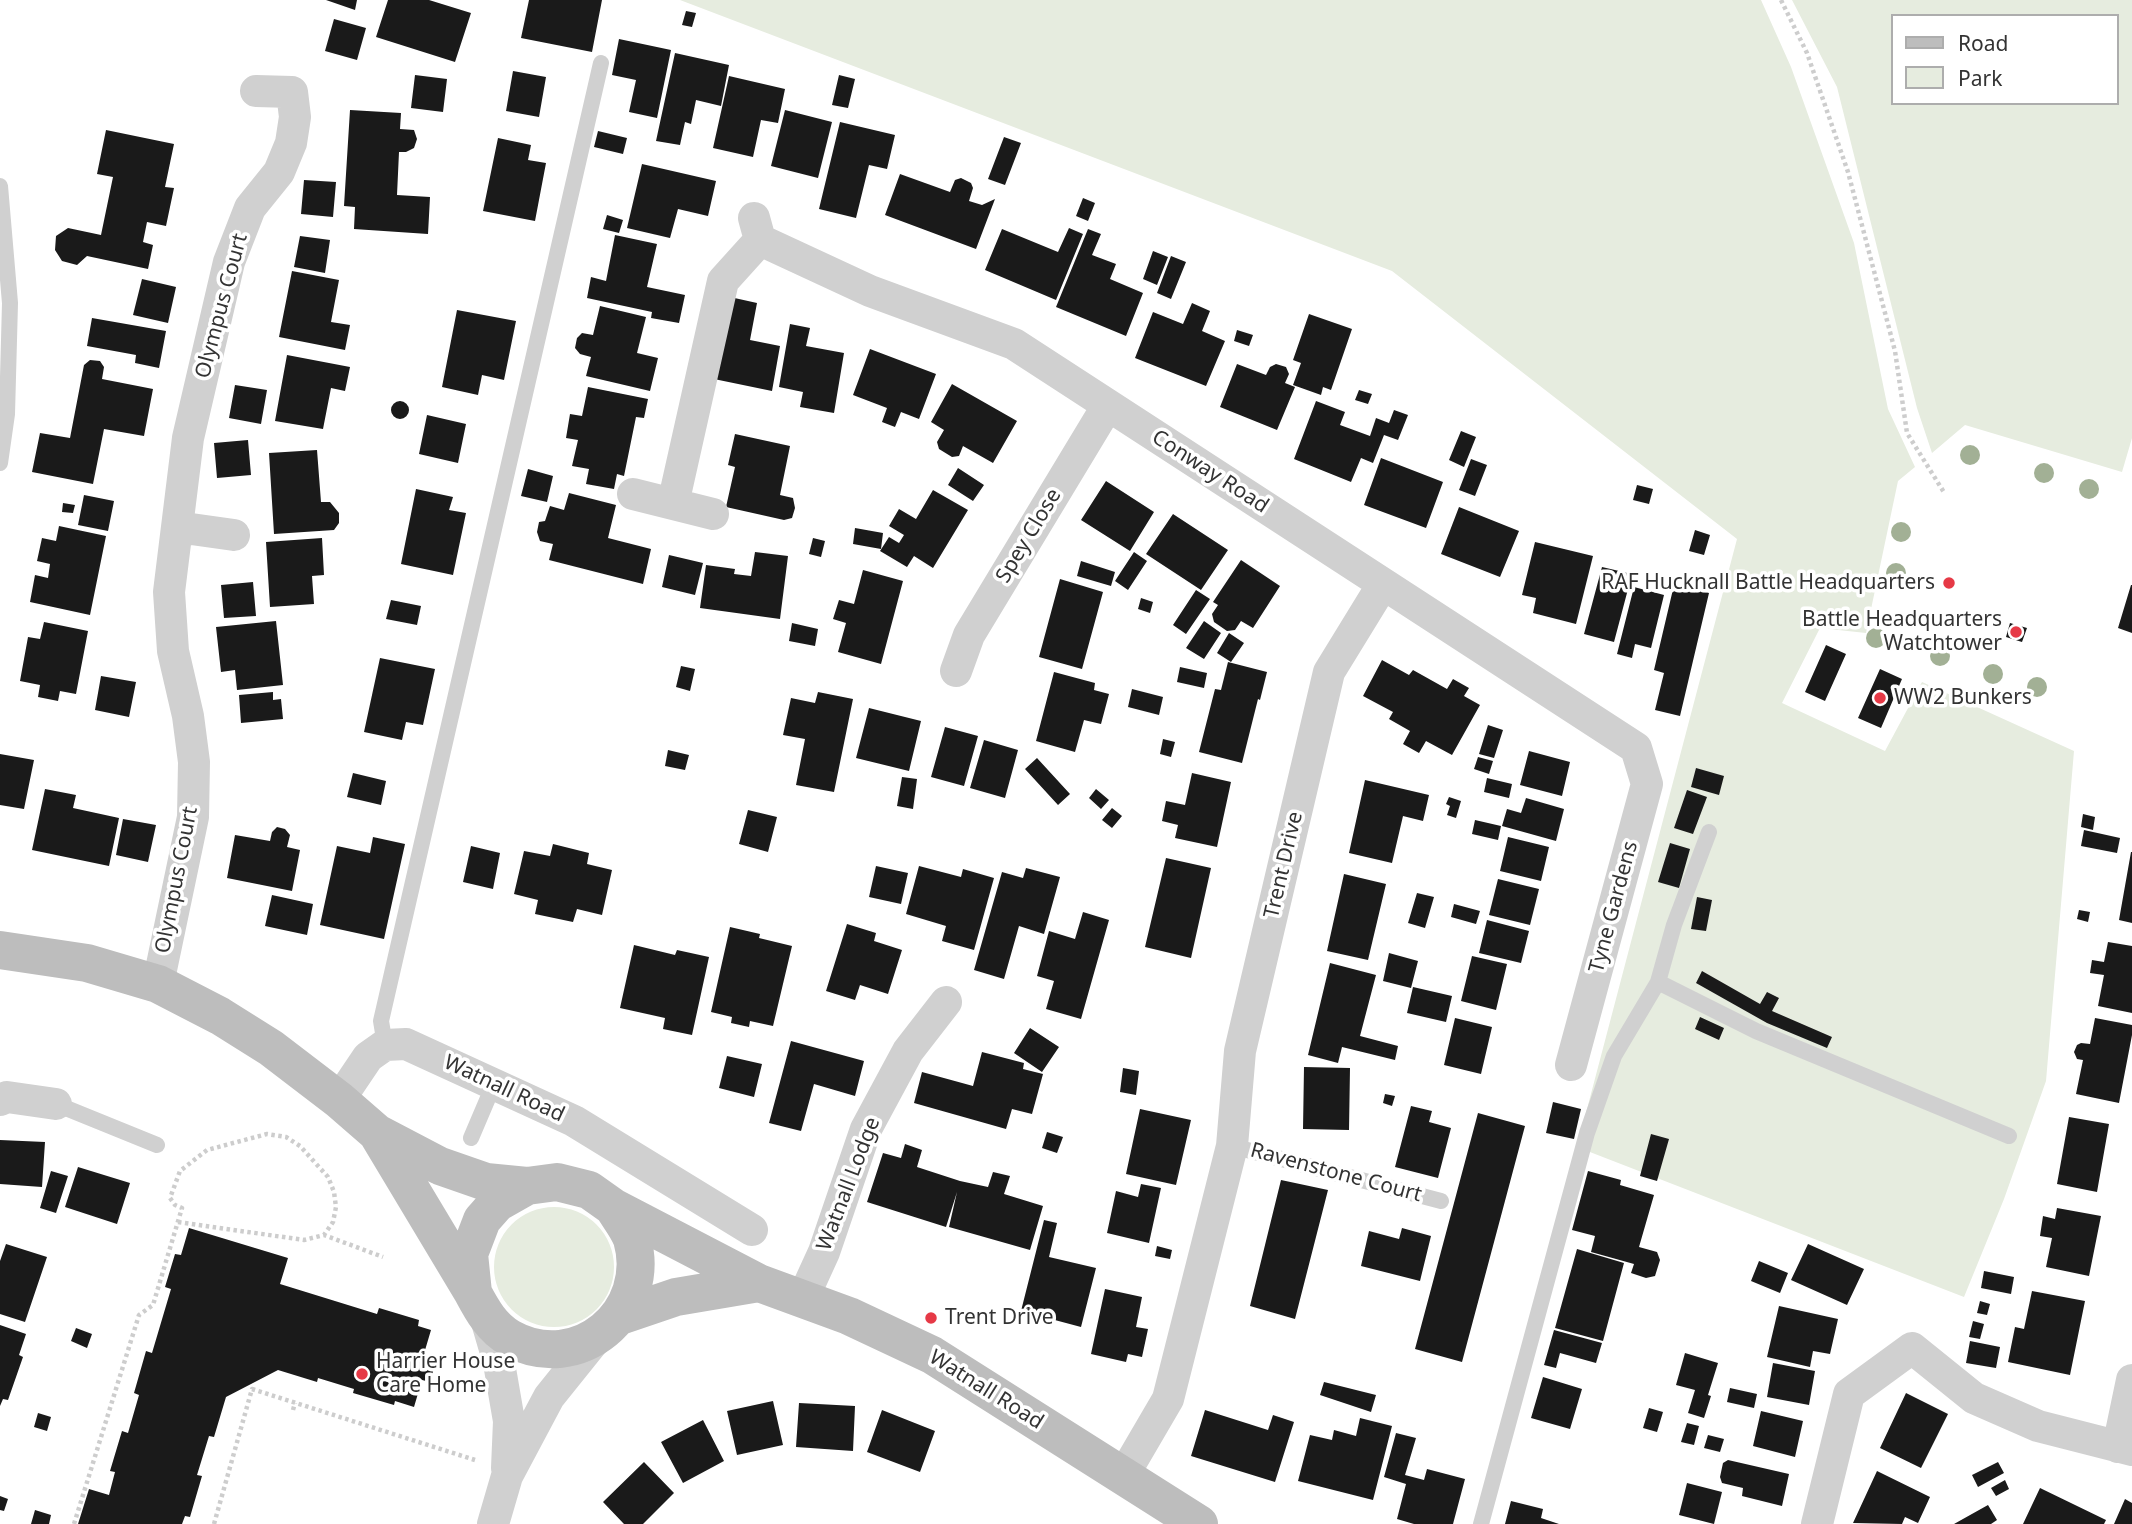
<!DOCTYPE html>
<style>
body{margin:0}
#map{position:relative;width:2132px;height:1524px;overflow:hidden;background:#fff;font-family:"Noto Sans",sans-serif}
canvas{display:block}
.legend{position:absolute;left:1891px;top:14px;width:228px;height:91px;box-sizing:border-box;background:#fff;border:2px solid #adadad;margin:0;padding:9px 12px;list-style:none;font-size:21px;color:#333}
.legend li{display:flex;align-items:center;gap:14px;height:35px}
.legend b{width:35px;border:2px solid #adadad}
</style>
<div id="map">
<canvas width="2132" height="1524"></canvas>
<ul class="legend">
<li><b style="height:9px;background:#bdbdbd"></b>Road</li>
<li><b style="height:19px;background:#e6ecdf"></b>Park</li>
</ul>
</div>
<script>
const ctx = document.querySelector('canvas').getContext('2d');
ctx.lineJoin = 'round';
function fillPath(path, color) {
  ctx.fillStyle = color;
  ctx.fill(path, 'evenodd');
}
function stroke(path, color, width, dash) {
  ctx.strokeStyle = color;
  ctx.lineWidth = width;
  ctx.lineCap = dash ? 'butt' : 'round';
  ctx.setLineDash(dash || []);
  ctx.stroke(path);
}
function label(font, color, halo, rows, align = 'center') {
  ctx.font = font + ' "Noto Sans",sans-serif';
  ctx.lineWidth = 7;
  ctx.setLineDash([]);
  ctx.textBaseline = 'middle';
  ctx.strokeStyle = halo;
  ctx.fillStyle = color;
  for (const [text, x, y, turn = 0] of rows) {
    ctx.save();
    ctx.translate(x, y);
    ctx.rotate((+turn || 0) * Math.PI / 180);
    ctx.textAlign = isNaN(turn) ? turn : align;
    if (halo) ctx.strokeText(text, 0, 0);
    ctx.fillText(text, 0, 0);
    ctx.restore();
  }
}
const green = new Path2D(`
 M680 0H1761L1791 67 1854 243 1888 409 1915 467 1898 481 1866 633 1820 628 1782 703 1885 751 1922 682 2074 751 2046 1081 2004 1199 1964 1297 1577 1147 1737 539 1392 271Z
 M1792 0H2132V438L2122 472 1965 425 1932 453 1917 408 1837 87ZM1892 16H2116V103H1892Z
 M494 1267a60 60 0 1 1 120 0a60 60 0 1 1-120 0Z`);
const building = new Path2D(`
 M326 0H357L355 10Z
 M388 0H429L471 13 455 62 376 37Z
 M529 0H602L592 52 521 38Z
 M686 11 696 13 692 27 682 25Z
 M334 19 366 28 357 60 325 51Z
 M619 39 671 50 657 118 629 112 636 80 612 75Z
 M675 53 729 65 721 106 696 100 691 124 685 122 680 145 656 141Z
 M513 71 546 77 539 117 506 111Z
 M415 75 447 79 443 112 411 108Z
 M839 75 855 79 848 108 832 105Z
 M729 76 785 89 778 123 761 120 753 157 713 148Z
 M350 110 401 113 400 129 414 130 417 139 414 148 406 152H399L397 195 430 197 428 234 354 229 355 207 344 206Z
 M785 110 832 122 818 178 771 166Z
 M840 122 895 135 887 169 869 165 856 218 819 209Z
 M106 130 174 144 165 187 174 188 166 226 147 222 143 242 153 245 148 269 87 256 77 265 62 261 55 250 56 236 68 228 101 235 113 177 97 174Z
 M598 131 627 138 623 154 594 147Z
 M1004 137 1021 143 1005 185 988 179Z
 M498 138 531 145 528 160 546 163 535 221 483 211Z
 M642 164 716 181 708 216 678 209 670 238 627 228Z
 M900 174 950 192 955 180 961 178 971 183 973 188 969 201 982 205 995 199 976 249 885 215Z
 M304 180 336 182 333 217 301 214Z
 M1083 198 1095 203 1088 221 1076 216Z
 M607 215 623 220 619 233 603 229Z
 M1069 228 1083 234 1056 300 985 270 1002 229 1058 252Z
 M1088 229 1101 234 1092 255 1116 264 1110 279 1143 293 1126 336 1056 307Z
 M615 235 657 244 647 287 685 295 679 323 651 318 652 312 587 298 591 277 606 281Z
 M300 236 330 240 325 273 294 267Z
 M1153 251 1168 257 1157 285 1143 279Z
 M1171 256 1186 262 1171 299 1157 293Z
 M292 271 339 280 331 322 350 325 345 350 279 337Z
 M142 279 176 287 168 323 133 315Z
 M730 297 757 303 750 340 780 346 772 391 714 379Z
 M1192 303 1210 311 1202 331 1225 341 1206 386 1135 358 1153 312 1183 324Z
 M600 306 646 317 637 353 658 358 650 391 586 376 591 357 580 354 575 348 577 338 582 333 593 335Z
 M457 310 516 321 504 380 482 375 478 395 442 387Z
 M1309 314 1352 329 1331 390 1323 387 1321 395 1293 385 1301 363 1293 360Z
 M92 318 166 331 159 368 135 363 136 355 87 346Z
 M790 324 810 328 806 346 844 353 834 413 800 407 803 392 779 387Z
 M1237 330 1253 335 1249 346 1234 341Z
 M870 349 936 374 919 419 901 412 895 427 882 422 887 408 853 395Z
 M287 355 350 367 345 391 331 388 323 429 275 421Z
 M90 360 100 361 104 367 102 379 153 389 144 436 104 429 93 484 32 472 40 433 70 438 84 365Z
 M1237 364 1266 375 1270 367 1276 364 1286 367 1289 374 1285 383 1295 387 1277 430 1220 407Z
 M952 384 1017 421 993 463 963 446 959 456 952 457 939 449 937 442 944 430 931 422Z
 M235 385 267 390 261 424 229 418Z
 M588 387 648 399 644 418 636 417 624 476 617 474 614 489 586 484 589 469 572 466 578 440 566 438 570 414 582 416Z
 M1359 390 1372 394 1368 404 1355 400Z
 M1316 401 1345 412 1340 425 1370 436 1376 418 1389 423 1394 410 1408 415 1398 440 1384 435 1373 463 1361 458 1351 482 1294 459Z
 M391 410a9 9 0 1 1 18 0a9 9 0 1 1-18 0Z
 M427 415 466 424 458 463 419 454Z
 M1461 431 1476 437 1464 467 1449 460Z
 M735 434 790 446 780 495 793 498 795 508 792 518 784 520 726 507 735 467 728 465Z
 M248 440 251 475 217 478 214 443Z
 M317 450 321 502H330L339 513V523L334 530 274 534 269 453Z
 M1381 458 1443 482 1426 528 1364 505Z
 M1471 459 1487 465 1475 496 1459 490Z
 M958 468 984 485 973 501 948 485Z
 M528 469 553 476 547 502 521 496Z
 M1106 481 1154 512 1130 551 1081 520Z
 M1637 485 1653 489 1649 504 1633 500Z
 M416 489 453 497 449 510 466 513 453 575 401 564Z
 M933 490 968 510 933 568 914 556 907 567 880 551 889 537 899 543 904 535 889 526 899 509 916 519Z
 M569 493 616 505 608 538 651 549 643 584 549 560 553 544 540 541 537 532 539 522 545 521 550 506 564 510Z
 M84 495 114 501 108 531 78 525Z
 M63 503 75 505 73 513 62 512Z
 M1459 507 1519 531 1500 577 1441 554Z
 M1173 514 1228 550 1201 590 1146 554Z
 M59 526 106 536 90 615 30 602 35 575 48 578 50 564 37 561 42 538 56 541Z
 M855 528 883 533 881 549 853 544Z
 M1695 530 1710 535 1704 555 1689 551Z
 M322 538 324 575 312 576 314 604 270 607 266 542Z
 M813 538 825 541 821 557 809 554Z
 M1535 542 1593 556 1576 624 1533 613 1536 598 1522 595Z
 M755 552 788 556 780 619 700 608 706 565 735 569 734 574 751 576Z
 M1134 552 1147 561 1128 590 1115 581Z
 M669 555 703 563 695 595 662 587Z
 M1241 560 1280 586 1253 628 1241 621 1235 630 1227 631 1214 622 1212 614 1218 605 1213 602Z
 M1081 561 1115 572 1111 586 1077 576Z
 M1602 567 1632 574 1614 642 1584 634Z
 M863 570 903 581 881 664 838 652 846 623 833 619 839 600 854 604Z
 M1060 579 1103 592 1082 669 1039 657Z
 M253 582 256 616 224 618 221 585Z
 M1674 585 1709 593 1680 716 1655 710 1664 673 1654 670Z
 M2131 585H2132V633L2118 628Z
 M1634 587 1664 595 1651 648 1635 644 1632 658 1617 654Z
 M1196 590 1210 599 1186 634 1173 625Z
 M1141 598 1153 602 1150 613 1138 609Z
 M391 600 421 606 417 625 386 619Z
 M276 621 283 685 237 690 235 670 221 672 216 627Z
 M1204 621 1221 633 1204 659 1186 648Z
 M44 622 88 631 76 694 60 691 58 701 38 697 40 685 20 681 28 637 40 639Z
 M792 623 818 629 815 646 789 641Z
 M2010 623 2027 628 2022 642 2006 637Z
 M1229 633 1244 643 1231 662 1217 653Z
 M1826 645 1846 654 1825 701 1805 692Z
 M380 658 435 669 423 725 406 722 402 740 364 732Z
 M1382 660 1409 675 1413 670 1447 689 1453 679 1469 688 1464 696 1480 705 1452 755 1426 741 1419 753 1403 744 1410 731 1389 719 1393 712 1363 696Z
 M1228 662 1267 672 1260 700 1258 699 1242 763 1199 752 1215 689 1221 690Z
 M681 666 695 669 690 691 676 687Z
 M1180 667 1207 673 1204 688 1177 682Z
 M1880 669 1902 679 1881 728 1858 718Z
 M1054 672 1095 683 1094 690 1109 694 1101 724 1084 720 1075 752 1036 741Z
 M101 676 136 682 129 717 95 710Z
 M1132 689 1163 697 1159 715 1128 707Z
 M273 692V700L281 699 283 719 241 723 239 695Z
 M818 692 853 699 834 792 796 785 805 739 783 735 791 698 815 703Z
 M869 708 921 721 909 771 856 758Z
 M1488 725 1503 730 1494 758 1479 754Z
 M945 727 978 736 964 786 931 777Z
 M1163 739 1175 742 1171 757 1160 754Z
 M984 740 1018 750 1005 798 970 788Z
 M668 750 689 755 685 770 665 766Z
 M1529 751 1570 762 1562 796 1520 785Z
 M0 754 34 760 24 809 0 805Z
 M1478 757 1493 761 1489 774 1474 769Z
 M1037 758 1070 794 1058 805 1025 769Z
 M1696 768 1724 776 1719 795 1691 787Z
 M353 773 386 781 381 805 347 797Z
 M1192 773 1231 782 1217 847 1175 838 1178 825 1162 821 1166 801 1185 805Z
 M902 777 917 779 913 809 897 806Z
 M1487 778 1512 784 1509 798 1484 792Z
 M1365 780 1429 795 1423 821 1403 816 1392 863 1349 853Z
 M45 789 76 795 73 808 119 818 109 866 32 850Z
 M1096 789 1109 800 1101 809 1089 798Z
 M1687 790 1707 797 1693 834 1674 828Z
 M1449 797 1461 801 1456 818 1447 815 1450 806 1446 804Z
 M1526 798 1564 809 1556 841 1502 826 1507 809 1521 813Z
 M1112 808 1122 816 1112 828 1102 820Z
 M748 810 777 817 768 852 739 844Z
 M2083 814 2095 817 2093 830 2081 827Z
 M123 819 156 825 148 862 116 855Z
 M1475 820 1501 826 1498 840 1472 834Z
 M277 827 285 829 290 835 287 847 300 850 292 891 227 878 235 835 270 841 272 832Z
 M2084 830 2120 838 2117 853 2081 846Z
 M373 837 405 844 384 939 320 925 337 846 370 853Z
 M1508 837 1549 847 1541 881 1500 871Z
 M1670 843 1690 849 1679 888 1658 882Z
 M553 844 589 853 587 864 612 870 602 915 577 909 573 922 535 914 538 900 514 894 524 851 550 856Z
 M471 846 500 853 493 889 463 882Z
 M2131 852H2132V923L2119 920Z
 M1166 858 1211 868 1191 958 1145 947Z
 M876 866 908 873 901 904 869 897Z
 M919 866 961 877 963 869 994 878 974 950 942 941 946 926 906 914Z
 M1026 868 1060 877 1044 934 1019 926 1004 979 974 970 1002 872 1023 878Z
 M1344 874 1386 884 1368 960 1327 951Z
 M1498 879 1539 889 1530 925 1489 915Z
 M1417 893 1434 897 1425 928 1408 923Z
 M272 895 313 904 307 935 265 926Z
 M1697 897 1712 900 1706 931 1691 929Z
 M1454 904 1480 911 1476 924 1451 917Z
 M2079 910 2090 912 2088 922 2077 919Z
 M1083 912 1109 920 1081 1019 1046 1009 1054 981 1037 976 1049 931 1075 939Z
 M1487 920 1529 931 1521 963 1479 953Z
 M847 924 876 933 874 941 902 950 888 994 860 985 855 1000 826 991Z
 M730 927 760 934 759 938 792 946 773 1026 750 1021 749 1027 731 1023 732 1017 711 1012Z
 M2108 942 2132 946V1013L2098 1006 2104 975 2090 973 2092 960 2104 962Z
 M634 945 675 955 677 950 709 957 692 1035 663 1029 665 1018 620 1008Z
 M1389 953 1418 961 1411 988 1383 981Z
 M1472 956 1507 964 1496 1010 1461 1001Z
 M1330 963 1376 975 1360 1036 1398 1046 1395 1060 1342 1047 1338 1063 1308 1055Z
 M1702 971 1760 1004 1767 992 1779 998 1772 1011 1832 1037 1827 1048 1767 1023 1696 983Z
 M1413 987 1452 996 1446 1022 1407 1013Z
 M1700 1017 1724 1028 1719 1040 1695 1029Z
 M1455 1018 1492 1027 1481 1074 1444 1065Z
 M2095 1018 2132 1025V1035L2119 1103 2076 1094 2083 1060 2077 1059 2074 1052 2077 1045 2081 1043 2090 1044Z
 M1030 1028 1059 1047 1042 1072 1014 1053Z
 M791 1041 864 1061 855 1096 814 1084 801 1131 769 1123Z
 M982 1052 1024 1063 1023 1069 1043 1074 1032 1114 1012 1109 1006 1129 914 1103 922 1072 973 1086Z
 M727 1056 762 1064 754 1097 719 1088Z
 M1304 1067 1350 1068 1349 1130 1303 1129Z
 M1123 1068 1139 1071 1136 1095 1120 1092Z
 M1385 1094 1395 1096 1392 1106 1383 1103Z
 M1553 1102 1581 1109 1574 1139 1546 1133Z
 M1411 1106 1432 1111 1429 1122 1451 1128 1438 1178 1395 1167Z
 M1140 1109 1191 1120 1176 1185 1126 1174Z
 M1478 1113 1525 1126 1462 1362 1415 1349Z
 M2069 1117 2109 1124 2097 1192 2057 1184Z
 M1047 1132 1063 1137 1057 1153 1042 1148Z
 M1651 1134 1669 1139 1657 1181 1640 1176Z
 M0 1140 45 1142 42 1187 0 1184Z
 M905 1144 922 1150 917 1167 960 1181 988 1187 993 1172 1010 1176 1004 1194 1043 1206 1030 1250 949 1227 957 1192 946 1227 867 1202 883 1153 901 1158Z
 M78 1167 130 1183 117 1224 65 1207Z
 M51 1171 68 1176 56 1213 40 1208Z
 M1588 1171 1621 1180 1620 1185 1654 1195 1639 1247 1657 1252 1660 1260 1655 1276 1646 1278 1631 1273 1634 1264 1591 1252 1595 1236 1572 1230Z
 M1281 1180 1328 1190 1295 1319 1250 1306Z
 M1141 1184 1161 1188 1149 1243 1107 1233 1116 1191 1138 1197Z
 M2057 1208 2101 1216 2089 1276 2046 1267 2052 1238 2040 1236 2043 1216 2055 1219Z
 M1044 1220 1057 1223 1049 1257 1096 1268 1081 1327 1021 1311Z
 M189 1228 288 1258 280 1284 377 1314 379 1308 419 1320 418 1326 431 1330 423 1357 436 1361 430 1382 422 1380 414 1407 395 1401 394 1405 353 1393 354 1389 318 1378 317 1382 278 1370 226 1397 214 1437 209 1436 197 1475 202 1476 190 1517 185 1516 182 1524H78L89 1489 109 1495 115 1472 110 1471 122 1431 128 1433 139 1395 134 1393 146 1351 152 1353 171 1289 165 1287 175 1254 181 1255Z
 M1402 1228 1431 1236 1420 1281 1361 1266 1369 1231 1399 1239Z
 M6 1244 47 1257 25 1322 0 1314V1261Z
 M1808 1244 1864 1269 1847 1305 1791 1280Z
 M1157 1246 1172 1250 1170 1259 1155 1256Z
 M1577 1249 1624 1263 1603 1341 1555 1328Z
 M1759 1261 1788 1273 1780 1293 1751 1281Z
 M1984 1271 2014 1277 2011 1294 1981 1288Z
 M1105 1289 1142 1297 1136 1327 1148 1329 1142 1357 1128 1354 1126 1362 1091 1354Z
 M2032 1291 2085 1301 2070 1375 2008 1362 2015 1327 2024 1329Z
 M1980 1301 1990 1304 1987 1315 1977 1313Z
 M1779 1306 1838 1319 1830 1354 1813 1351 1810 1367 1767 1357Z
 M1973 1321 1984 1324 1980 1339 1969 1337Z
 M0 1325 26 1334 19 1355 23 1357 8 1400 3 1399 0 1406Z
 M76 1328 92 1334 87 1348 71 1341Z
 M1554 1330 1602 1343 1596 1363 1560 1353 1556 1368 1544 1365Z
 M1970 1341 2000 1347 1996 1368 1966 1363Z
 M1685 1353 1718 1363 1708 1395 1711 1396 1704 1418 1688 1413 1695 1390 1676 1385Z
 M1773 1363 1815 1371 1809 1405 1767 1397Z
 M1543 1377 1582 1389 1570 1429 1531 1418Z
 M1324 1382 1376 1395 1371 1412 1320 1395Z
 M1730 1388 1757 1394 1754 1408 1727 1402Z
 M1906 1393 1948 1414 1921 1468 1880 1448Z
 M773 1401 783 1445 737 1455 727 1411Z
 M799 1403 855 1406 853 1451 796 1447Z
 M1649 1408 1663 1412 1657 1432 1643 1428Z
 M882 1410 935 1431 920 1472 867 1452Z
 M1205 1410 1268 1430 1273 1415 1294 1422 1275 1482 1191 1456Z
 M1761 1411 1803 1421 1795 1457 1753 1446Z
 M38 1413 51 1417 47 1431 34 1427Z
 M1360 1418 1392 1426 1373 1500 1298 1481 1310 1435 1332 1440 1334 1430 1356 1436Z
 M703 1420 724 1461 683 1483 661 1442Z
 M1687 1423 1699 1426 1694 1445 1681 1442Z
 M1396 1433 1416 1438 1405 1475 1424 1480 1427 1469 1465 1479 1453 1524H1414L1397 1519 1406 1484 1384 1477Z
 M1708 1435 1724 1439 1720 1452 1704 1448Z
 M1728 1460 1789 1474 1782 1506 1742 1496 1743 1488 1722 1483 1720 1477 1723 1463Z
 M644 1462 674 1493 643 1524H624L603 1502Z
 M1998 1462 2004 1473 1978 1487 1972 1475Z
 M1877 1471 1930 1497 1918 1523 1905 1517 1902 1524 1853 1523Z
 M2005 1480 2009 1489 1996 1496 1991 1488Z
 M1687 1483 1722 1492 1714 1524 1679 1515Z
 M2040 1488 2106 1520 2104 1524H2023Z
 M0 1496 8 1499 4 1511 0 1510Z
 M2125 1499 2132 1503V1524H2114Z
 M1511 1501 1543 1509 1541 1518 1559 1524H1505Z
 M1988 1505 1997 1520 1991 1524H1954Z
 M35 1510 51 1515 49 1524H31Z`);
const path = new Path2D(`
 M1781 0 1807 53 1848 172 1895 351 1907 433 1945 494
 M178 1222 304 1240 324 1235 383 1257
 M293 1410 295 1403
 M74 1524 139 1315 153 1305 182 1208 175 1205 170 1198 180 1171 207 1150 267 1134 286 1137 300 1146 328 1177 334 1192 336 1207 333 1222 324 1235
 M214 1524 252 1389 475 1460`);
const service = new Path2D(`
 M0 186 10 303 7 414 0 463
 M1658 982 1756 1031 2009 1136
 M385 1045 381 1021 601 63
 M56 1104 157 1145
 M471 1138 494 1084
 M1232 1146 1441 1201
 M1481 1524 1587 1133 1614 1056 1658 982 1674 925 1709 832`);
const minor = new Path2D(`
 M760 240 870 291 1014 344 1636 748 1647 784 1571 1065
 M633 494 713 514
 M673 504 723 281 760 240 754 218
 M177 527 234 535
 M956 671 969 635 1108 405
 M158 984 193 817 194 762 188 716 173 651 169 592 188 438 229 262 250 208 279 172 291 143 295 117 292 92 256 91
 M0 1100 7 1097 56 1104
 M339 1100 368 1057 385 1045 406 1044 574 1121 752 1230
 M803 1298 824 1252 866 1129 908 1051 946 1002
 M485 1315 499 1363 509 1421 507 1468
 M2118 1447 2132 1380
 M1123 1476 1168 1399 1232 1146 1240 1051 1329 672 1383 584
 M493 1524 507 1476 549 1397 598 1336
 M1817 1524 1849 1394 1912 1348 1974 1398 2038 1426 2132 1450`);
const secondary = new Path2D(`
 M0 950 87 963 158 984 220 1016 271 1048 339 1100 377 1133 440 1166 486 1182 527 1186 557 1182 589 1190 613 1207 759 1283 849 1316 932 1355 1199 1524
 M377 1133 473 1293C482 1310 492 1328 510 1338 578 1376 653 1312 632 1239 628 1228 619 1217 613 1207
 M473 1293 469 1254 482 1220 497 1203 527 1186
 M620 1316 676 1297 759 1283`);
const trees = [
 [1970,455],
 [2044,473],
 [2089,489],
 [1901,532],
 [1896,573],
 [1876,638],
 [1940,656],
 [1993,674],
 [2037,687]
];
const markers = [
 [1949,583,7,"#e63946"],
 [2016,632,7,"#e63946"],
 [1880,698,7,"#e63946"],
 [931,1318,7,"#e63946"],
 [362,1374,7,"#e63946"]
];
const streetNames = [
 ["Olympus Court",222,306,-75],
 ["Conway Road",1210,472,33],
 ["Spey Close",1029,536,-59],
 ["Trent Drive",1284,865,-77],
 ["Olympus Court",177,880,-79],
 ["Tyne Gardens",1614,907,-75],
 ["Watnall Road",504,1089,25],
 ["Ravenstone Court",1336,1173,15],
 ["Watnall Lodge",849,1184,-69],
 ["Watnall Road",986,1390,32]
];
const poiNames = [
 ["RAF Hucknall Battle Headquarters",1935,583,"right"],
 ["Battle Headquarters",2002,620,"right"],
 ["Watchtower",2002,644,"right"],
 ["WW2 Bunkers",1894,698],
 ["Trent Drive",945,1318],
 ["Harrier House",376,1362],
 ["Care Home",376,1386]
];
fillPath(green, '#e6ecdf');
fillPath(building, '#1a1a1a');
stroke(path, '#cdcdcd', 4.5, [3.5, 3.5]);
stroke(service, '#d0d0d0', 16);
stroke(minor, '#d0d0d0', 32);
stroke(secondary, '#bdbdbd', 38);
ctx.fillStyle = '#a2b095';
for (const [x, y] of trees) {
  ctx.beginPath();
  ctx.arc(x, y, 10, 0, 2 * Math.PI);
  ctx.fill();
}
for (const [x, y, r, color] of markers) {
  const dot = new Path2D();
  dot.arc(x, y, r, 0, 2 * Math.PI);
  ctx.fillStyle = color;
  ctx.fill(dot);
  stroke(dot, '#fff', 2.5);
}
label('21px', '#333', '#fff', streetNames);
label('21px', '#333', '#fff', poiNames, 'left');
</script>
